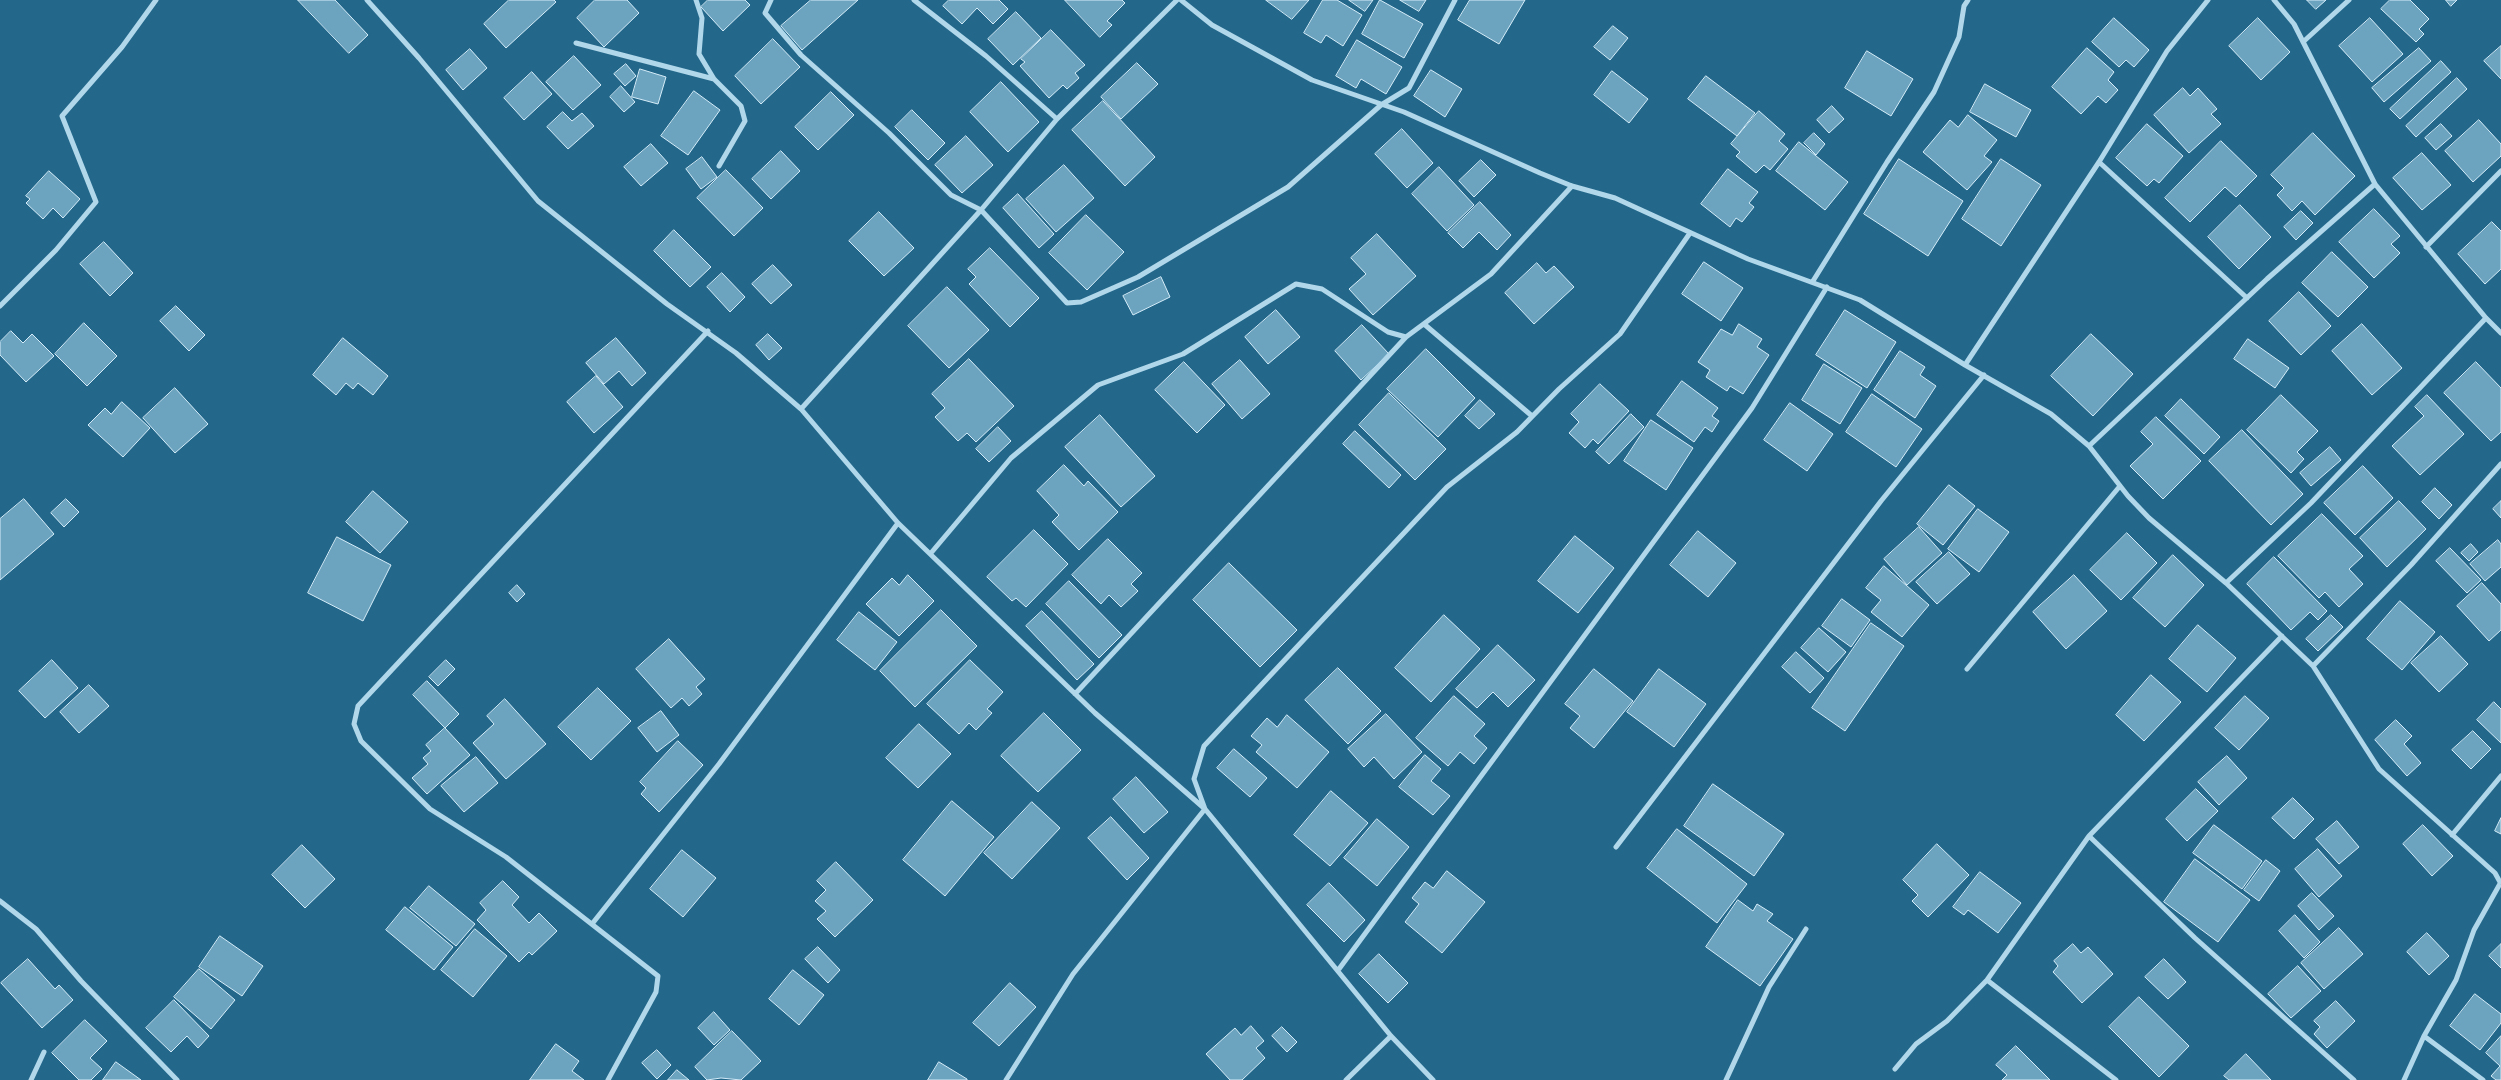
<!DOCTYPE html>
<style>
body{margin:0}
canvas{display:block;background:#23678a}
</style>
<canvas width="2501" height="1080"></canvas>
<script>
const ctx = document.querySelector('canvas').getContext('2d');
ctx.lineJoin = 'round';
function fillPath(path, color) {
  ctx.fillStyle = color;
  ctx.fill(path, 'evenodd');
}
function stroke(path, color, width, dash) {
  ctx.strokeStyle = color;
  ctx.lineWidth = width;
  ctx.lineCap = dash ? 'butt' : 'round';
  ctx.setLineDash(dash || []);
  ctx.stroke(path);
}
const building = new Path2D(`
 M298 0H335L368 35 349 53Z
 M509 0H554L556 2 506 48 484 24Z
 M595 0H627L639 13 604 47 577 18Z
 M708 0H745L750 5 723 31 701 7Z
 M811 0H858L802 50 781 26Z
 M949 0H999L1008 9 993 24 977 8 962 24 943 6Z
 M1065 0H1122L1125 3 1107 21 1112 25 1100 37Z
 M1266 0H1309L1292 19Z
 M1323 0H1337L1362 15 1343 46 1326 35 1321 43 1304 33Z
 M1349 0H1373L1365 11Z
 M1380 0 1423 24 1404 58 1362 34Z
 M1400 0H1426L1419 11Z
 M1470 0H1525L1499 44 1458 20Z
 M2307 0H2326L2316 9Z
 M2390 0H2410L2429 19 2419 29 2424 34 2416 42 2381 9Z
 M2446 0H2457L2451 6Z
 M1016 12 1041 38 1013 65 988 39Z
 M2114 18 2149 50 2134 67 2126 60 2119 67 2092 42Z
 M2258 18 2290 52 2261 80 2229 46Z
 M2370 18 2403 54 2372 82 2339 46Z
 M1613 26 1628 38 1610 60 1594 47Z
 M1051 30 1085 65 1075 73 1079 78 1067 89 1063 85 1049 98 1020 66 1025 62 1021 59Z
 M773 39 800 67 761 104 735 76Z
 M1357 40 1402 67 1386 94 1361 79 1356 88 1336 76Z
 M2501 46V79L2484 61Z
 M2087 48 2114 72 2108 80 2118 90 2106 103 2098 96 2081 114 2052 87Z
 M2419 48 2431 61 2384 102 2372 88Z
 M470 49 487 68 463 90 446 70Z
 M1867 51 1913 79 1891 116 1845 88Z
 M574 56 601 85 573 110 546 82Z
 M2441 61 2451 72 2400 119 2390 109Z
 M1137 63 1158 84 1121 119 1101 97Z
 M626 64 636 76 625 86 614 74Z
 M640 69 666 77 658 104 632 97Z
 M1431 70 1462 89 1445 117 1414 96Z
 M1612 71 1648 99 1629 123 1594 95Z
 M532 72 552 94 524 120 504 98Z
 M1706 76 1755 113 1737 136 1688 99Z
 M2457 78 2467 89 2416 137 2406 126Z
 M1001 82 1039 122 1008 152 970 112Z
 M1985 84 2031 110 2016 137 1970 112Z
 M621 86 635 102 624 112 610 97Z
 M2183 88 2190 96 2198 88 2217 109 2211 114 2221 124 2189 153 2154 115Z
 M694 91 720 110 688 155 661 136Z
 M831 92 854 115 818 150 795 127Z
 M1103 101 1155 157 1125 186 1072 130Z
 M1832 106 1844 119 1829 133 1817 120Z
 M912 110 945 143 928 160 895 127Z
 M1759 111 1785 134 1779 141 1788 149 1770 170 1764 165 1756 173 1736 156 1740 152 1731 144Z
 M563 112 572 121 582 113 594 126 568 149 547 127Z
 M1968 115 1997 140 1984 156 1992 162 1967 190 1923 152 1950 120 1958 127Z
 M2479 120 2501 144V156L2473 182 2445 151Z
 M2147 124 2183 156 2159 183 2154 179 2147 186 2116 158Z
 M2441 124 2452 136 2436 150 2425 138Z
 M1402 129 1433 163 1407 188 1375 154Z
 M1814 133 1825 144 1816 155 1804 143Z
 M2313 133 2355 176 2315 215 2302 201 2292 211 2277 195 2284 188 2271 175Z
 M966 136 993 165 962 193 935 165Z
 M2221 141 2257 176 2236 197 2225 187 2190 222 2165 198Z
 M1799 142 1848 182 1825 210 1776 171Z
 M651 144 668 163 641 186 624 167Z
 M781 151 800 171 771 199 752 179Z
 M2422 153 2451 185 2422 210 2393 178Z
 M702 157 717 177 701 189 686 169Z
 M1899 159 1963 201 1928 256 1864 214Z
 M2001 159 2041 185 2001 246 1962 219Z
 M1481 160 1496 175 1474 197 1459 181Z
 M1064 165 1094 198 1056 232 1026 199Z
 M1439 167 1474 205 1447 231 1412 194Z
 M1728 169 1758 192 1749 203 1754 207 1742 222 1736 218 1730 227 1701 204Z
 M726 170 763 208 734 236 697 198Z
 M49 171 80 199 63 218 53 208 43 219 26 203 30 199 26 196Z
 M1018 194 1054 234 1039 248 1003 208Z
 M1480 202 1511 235 1497 250 1479 232 1463 248 1448 233Z
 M2240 205 2271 237 2239 269 2208 237Z
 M2374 209 2400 236 2391 244 2400 253 2374 278 2339 242Z
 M2301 211 2313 223 2296 240 2284 227Z
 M879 212 914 248 884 276 849 241Z
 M1086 215 1124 252 1087 290 1049 253Z
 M2492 222 2501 231V269L2485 284 2458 254Z
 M674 230 711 267 690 287 654 251Z
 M1377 234 1416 276 1373 315 1349 289 1366 274 1351 258Z
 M104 242 133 273 110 296 80 264Z
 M990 248 1039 298 1010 327 969 284 976 277 968 269Z
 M2332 252 2368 287 2338 317 2302 283Z
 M1704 262 1743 288 1721 321 1682 294Z
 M1537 263 1546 273 1554 266 1574 287 1534 324 1505 293Z
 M773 265 792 285 771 304 752 284Z
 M722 273 745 297 730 312 707 287Z
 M1161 277 1170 297 1133 315 1123 296Z
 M947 287 989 330 949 368 908 326Z
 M2299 292 2331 326 2301 355 2269 321Z
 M176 306 205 335 189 351 160 321Z
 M1276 310 1300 337 1268 364 1245 337Z
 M1845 310 1896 342 1867 388 1816 355Z
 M84 323 117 356 87 386 55 354Z
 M1739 324 1762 339 1757 347 1769 355 1743 394 1730 386 1727 391 1706 377 1710 370 1698 362 1721 329 1732 335Z
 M2362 324 2402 368 2372 395 2332 351Z
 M1362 325 1389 354 1361 380 1335 351Z
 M11 331 23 343 32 334 54 356 26 382 0 355V342Z
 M768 334 782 348 769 360 756 345Z
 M2091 334 2133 374 2093 416 2051 376Z
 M343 338 388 376 373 395 358 383 353 389 346 383 336 395 313 375Z
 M616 338 646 373 632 386 619 371 604 384 586 363Z
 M2248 339 2289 368 2275 388 2234 359Z
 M1426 349 1475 398 1438 437 1387 389Z
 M1900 351 1925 367 1920 375 1936 386 1915 418 1874 390Z
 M969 359 1014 406 976 442 967 433 958 441 935 417 945 408 932 394Z
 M1240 360 1270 394 1242 419 1212 384Z
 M1184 362 1225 405 1197 433 1155 390Z
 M2476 362 2501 388V432L2491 441 2444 393Z
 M1824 364 1862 388 1840 424 1802 400Z
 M596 376 623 407 594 433 567 402Z
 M1682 381 1718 408 1712 416 1719 421 1712 432 1705 427 1694 442 1657 415Z
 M1600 384 1629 411 1598 444 1593 439 1585 448 1569 433 1579 422 1571 414Z
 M175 388 208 424 175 453 143 418Z
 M1389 393 1446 449 1415 480 1359 425Z
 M1872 394 1922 429 1896 467 1846 432Z
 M2281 395 2318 431 2297 452 2304 459 2291 473 2247 430Z
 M2427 395 2464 434 2420 475 2392 446 2424 416 2415 407Z
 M2181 399 2220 437 2204 454 2165 416Z
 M1480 400 1495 414 1479 429 1465 416Z
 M122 402 150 428 123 457 88 425 105 408 111 414Z
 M1790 403 1833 434 1807 471 1764 440Z
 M1631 414 1644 427 1609 464 1596 452Z
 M1100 415 1155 476 1121 507 1065 447Z
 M2156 417 2201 461 2163 499 2130 466 2153 444 2141 432Z
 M1651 420 1693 448 1666 490 1624 461Z
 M998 427 1011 441 989 462 976 449Z
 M2242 430 2303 494 2271 525 2209 461Z
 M1355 431 1401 475 1389 488 1343 444Z
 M2330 447 2341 460 2311 486 2300 473Z
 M1064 465 1084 486 1088 481 1118 512 1079 550 1052 522 1059 515 1037 491Z
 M2363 466 2393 498 2355 535 2324 503Z
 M1949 485 1975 506 1943 545 1917 524Z
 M2435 488 2452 505 2439 519 2422 502Z
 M373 491 408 522 380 553 346 522Z
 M24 499 54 534 0 580V519Z
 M66 499 79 512 64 527 51 513Z
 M2399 501 2426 529 2387 567 2360 538Z
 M2501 501V518L2493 509Z
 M1978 509 2009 532 1979 572 1948 549Z
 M2322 514 2363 556 2349 569 2363 584 2339 607 2325 592 2319 598 2278 556Z
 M1919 527 1942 553 1907 585 1884 559Z
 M1034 530 1068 564 1026 607 1016 598 1012 601 987 577Z
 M1698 531 1736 563 1708 597 1670 565Z
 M2127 533 2157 563 2121 600 2090 570Z
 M1575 536 1614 568 1578 613 1538 581Z
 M337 537 391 565 363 621 308 593Z
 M1108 539 1142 573 1131 584 1138 591 1121 607 1109 595 1101 604 1072 575Z
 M2498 540 2501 544V567L2485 581 2470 564Z
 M2471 544 2478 552 2469 561 2461 553Z
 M2450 548 2481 580 2467 593 2436 561Z
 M1949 552 1970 574 1937 604 1916 582Z
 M2173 555 2204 585 2165 627 2133 598Z
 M2274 557 2327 611 2318 620 2310 612 2291 630 2247 584Z
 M1229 563 1297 630 1260 667 1193 600Z
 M1884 566 1929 605 1902 637 1871 612 1881 600 1866 588Z
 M908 575 934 601 899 636 866 604 892 578 899 585Z
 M2074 575 2107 611 2066 649 2033 612Z
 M1069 581 1122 635 1099 658 1046 604Z
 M2482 583 2501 604V630L2489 641 2457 606Z
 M517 585 525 594 517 602 509 593Z
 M1842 599 1870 620 1851 647 1822 626Z
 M2400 601 2435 632 2402 670 2367 639Z
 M941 610 977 646 915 707 880 671Z
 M1042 611 1094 664 1077 680 1026 626Z
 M859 612 897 642 875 670 837 640Z
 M1444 615 1480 649 1431 702 1395 668Z
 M2331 615 2343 627 2318 651 2306 639Z
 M1871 623 1904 646 1845 731 1812 708Z
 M2198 625 2236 658 2207 692 2169 659Z
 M1819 628 1846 652 1828 672 1801 648Z
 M2441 636 2468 664 2439 692 2411 663Z
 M669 639 705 679 696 687 702 694 689 706 682 698 671 708 636 669Z
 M1498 645 1535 680 1508 707 1493 692 1477 708 1456 689Z
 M1796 652 1824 678 1810 693 1782 667Z
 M52 660 78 688 45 718 19 691Z
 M446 660 455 669 438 686 429 677Z
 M970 660 1003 692 987 709 992 713 976 730 969 723 959 734 927 704Z
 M1338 668 1381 711 1348 744 1305 700Z
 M1594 669 1633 701 1594 748 1570 728 1580 716 1565 704Z
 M1659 669 1706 704 1674 747 1627 712Z
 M2151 675 2181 702 2144 741 2116 715Z
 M427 681 459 714 445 728 413 695Z
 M89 685 109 706 79 733 60 712Z
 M598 688 631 721 591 760 558 727Z
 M1454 696 1485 724 1474 736 1487 748 1474 764 1460 752 1448 766 1416 738Z
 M2245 696 2269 718 2239 750 2215 728Z
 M505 699 546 744 506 779 473 743 494 724 487 716Z
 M2494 702 2501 709V743L2477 720Z
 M661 711 679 735 657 752 638 728Z
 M1044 713 1081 750 1038 792 1001 756Z
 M1386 714 1422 752 1394 779 1374 757 1364 767 1348 749Z
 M1287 715 1329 752 1297 788 1256 752 1262 745 1251 736 1267 718 1277 727Z
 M2396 720 2412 736 2404 744 2421 763 2407 776 2375 740Z
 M919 724 951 754 918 788 886 758Z
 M445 728 470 755 427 794 412 778 428 764 423 758 431 751 426 745Z
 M2473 731 2491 749 2471 769 2452 750Z
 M678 741 703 765 659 812 641 794 646 788 640 782Z
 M1234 749 1267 778 1250 797 1217 768Z
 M1425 755 1441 769 1431 781 1450 796 1433 815 1399 787Z
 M2227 756 2247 778 2219 805 2198 782Z
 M476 757 498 783 464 812 441 786Z
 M1136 777 1168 812 1144 833 1113 799Z
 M1713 784 1784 834 1754 876 1684 826Z
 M2196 789 2218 811 2187 841 2166 819Z
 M1331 791 1368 823 1330 866 1294 835Z
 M2293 798 2314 819 2294 839 2272 818Z
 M952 801 994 837 945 896 903 860Z
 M1032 802 1060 828 1012 879 984 853Z
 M1111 817 1149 858 1127 880 1088 838Z
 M2501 818V834L2495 831Z
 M1377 819 1409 847 1377 886 1344 858Z
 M2337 821 2359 847 2339 864 2316 839Z
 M2214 825 2262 861 2242 889 2193 853Z
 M2423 825 2453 856 2432 876 2403 844Z
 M1677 829 1747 884 1717 923 1647 868Z
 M1937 844 1969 875 1928 917 1912 901 1918 895 1903 880Z
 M302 845 335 879 305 908 272 875Z
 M2318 849 2342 876 2319 897 2295 869Z
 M682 850 716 878 683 917 650 889Z
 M2195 859 2250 900 2218 942 2164 902Z
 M2266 860 2280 871 2259 901 2244 890Z
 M836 862 873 900 835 937 817 919 826 911 815 901 826 890 817 881Z
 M1447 871 1485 902 1442 953 1405 922 1419 904 1412 898 1425 882 1433 888Z
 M1980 872 2021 903 1998 933 1968 910 1964 915 1953 907Z
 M503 881 519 897 512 905 529 923 539 913 557 931 532 955 529 952 519 962 477 920 486 910 480 903Z
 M1329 883 1365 920 1344 942 1307 905Z
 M429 886 475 924 456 946 410 908Z
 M2312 893 2334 916 2319 930 2298 906Z
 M1738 900 1753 911 1757 904 1773 914 1767 921 1793 939 1760 986 1706 947Z
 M405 907 453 947 434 970 386 930Z
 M2295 915 2320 942 2304 958 2279 931Z
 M2339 928 2363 954 2324 989 2301 963Z
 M475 929 507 956 473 997 441 970Z
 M2427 933 2449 956 2429 975 2407 952Z
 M220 936 263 966 242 996 199 967Z
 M2073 944 2081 953 2088 947 2113 974 2082 1003 2053 972 2058 966 2054 961Z
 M2501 944V968L2489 956Z
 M818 947 840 970 828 983 805 959Z
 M1379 954 1408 983 1388 1003 1359 974Z
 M28 959 55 989 59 985 73 1000 42 1028 1 983Z
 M2164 959 2186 982 2168 999 2145 977Z
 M2298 966 2321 991 2291 1018 2268 994Z
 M199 969 235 1000 211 1029 174 997Z
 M793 970 824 995 799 1025 769 999Z
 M1010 983 1036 1007 999 1046 973 1023Z
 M2475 994 2501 1014V1023L2480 1050 2450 1026Z
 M2139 997 2189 1046 2159 1077 2109 1027Z
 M174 1000 209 1036 198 1048 187 1036 171 1052 146 1028Z
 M2336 1001 2355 1021 2327 1048 2314 1034 2320 1027 2314 1021Z
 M714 1012 730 1030 714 1045 698 1028Z
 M85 1020 107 1041 90 1058 102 1069 91 1080H79L52 1053Z
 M1251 1026 1264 1041 1256 1048 1265 1058 1242 1080H1230L1206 1054 1235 1028 1241 1035Z
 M1282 1027 1297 1042 1287 1052 1272 1036Z
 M732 1031 761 1061 741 1080 721 1078 707 1080 695 1067Z
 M2501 1036V1080H2496L2491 1076 2500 1066 2486 1053Z
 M556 1044 579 1061 572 1071 584 1080H530Z
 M2016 1046 2050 1080H2002L2007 1075 1996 1065Z
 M657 1050 671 1065 657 1079 642 1063Z
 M2246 1054 2271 1080H2229L2224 1076Z
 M116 1062 141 1080H103Z
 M939 1062 967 1079V1080H928Z
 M677 1070 689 1080H668Z`);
const street = new Path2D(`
 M367 0 419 58 538 201 667 304 736 353 801 409 898 523 1095 713 1205 809 1391 1036 1433 1080
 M696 0 702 18 699 54 714 79 741 106 745 121 719 166
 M771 0 765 13 801 55 889 133 951 195 981 210 1067 303 1081 302 1138 277 1288 187 1381 105 1409 88 1455 0
 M914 0 986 56 1057 119
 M1181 0 1212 25 1312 80 1404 112 1540 173 1572 186 1615 198 1748 259 1860 300 1965 365 2051 414 2089 446 2128 496 2149 518 2226 583 2313 666 2379 769 2495 873 2500 882
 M2274 0 2294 24 2375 184 2486 318 2501 333
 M2303 42 2349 0
 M576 43 714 79
 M2099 162 2247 298
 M2426 247 2501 171
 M1813 281 1887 162 1934 92 1959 37 1964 6 1968 0
 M0 306 56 250 96 202 62 116 122 47 156 0
 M1424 324 1532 416
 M1965 365 2099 162 2167 51 2208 0
 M801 409 981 210 1057 119 1177 0
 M2089 446 2267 279 2375 184
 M931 553 1011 458 1098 385 1183 354 1296 284 1322 289 1388 332 1406 337 1491 274 1572 186
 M2226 583 2311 503 2486 318
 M2313 666 2411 565 2501 464
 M1967 669 2120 486
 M1075 694 1406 337
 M2452 835 2501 776
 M2089 836 2195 938 2354 1080
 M1616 847 1881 501 1984 375
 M0 901 36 929 81 981 177 1080
 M592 924 719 764 898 523
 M1339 969 1752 408 1827 287
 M1987 980 2116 1080
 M2424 1036 2483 1080
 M1895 1069 1916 1044 1947 1021 1987 980 2089 836 2282 636
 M31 1080 44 1052
 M608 1080 656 992 658 976 506 857 430 809 361 741 354 724 358 706 708 331
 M1006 1080 1073 974 1205 809 1194 779 1204 746 1447 487 1517 432 1559 389 1620 334 1690 233
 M1346 1080 1391 1036
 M1726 1080 1769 987 1806 929
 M2404 1080 2424 1036 2456 980 2474 930 2501 882`);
fillPath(building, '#6ca4c0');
stroke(building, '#d5ecf8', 1);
stroke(street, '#b0d7ea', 5);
</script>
